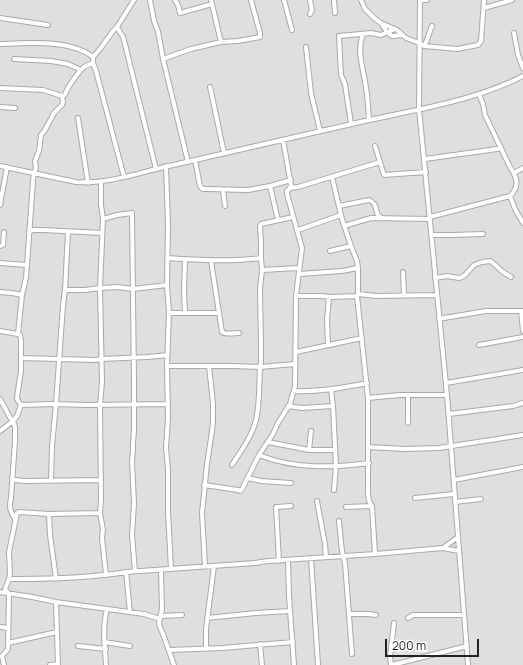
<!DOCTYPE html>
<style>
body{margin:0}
#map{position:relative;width:523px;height:665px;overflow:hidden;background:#f2efe9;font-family:Manrope,sans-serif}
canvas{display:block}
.scale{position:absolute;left:385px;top:639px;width:94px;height:18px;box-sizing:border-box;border:2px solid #222;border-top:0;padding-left:5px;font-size:12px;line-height:14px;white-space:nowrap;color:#222;-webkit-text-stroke:3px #fff;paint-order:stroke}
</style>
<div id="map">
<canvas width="523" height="665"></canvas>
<div class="scale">200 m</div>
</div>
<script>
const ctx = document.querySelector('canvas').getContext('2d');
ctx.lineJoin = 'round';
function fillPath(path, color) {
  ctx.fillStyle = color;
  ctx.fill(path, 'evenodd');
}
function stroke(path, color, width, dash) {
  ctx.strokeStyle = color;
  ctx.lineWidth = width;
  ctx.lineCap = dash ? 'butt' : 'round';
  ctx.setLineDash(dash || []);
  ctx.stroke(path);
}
const residential = new Path2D(`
 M0 0H523V665H0Z`);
const minor = new Path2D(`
 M150 0 154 21 158 31 163 59 188 162
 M175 0 178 5 180 13 212 4
 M211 0 221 42
 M284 0 292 30
 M334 0 335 13
 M361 0 365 9 374 18 381 23 397 30 406 38 419 43 424 46 457 49 478 45 481 41 484 0
 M420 0 419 109 447 395 468 665
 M420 0H427
 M484 8 512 0
 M310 14 312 10 310 0
 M0 18 48 25
 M381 23 387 32 392 36 402 35
 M117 27 123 37 125 44 135 85 156 169
 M514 33 518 55 523 68
 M363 34C356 51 364 71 366 88 368 98 368 109 369 120
 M0 44C27 43 70 39 93 57
 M424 46C428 40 429 32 432 26
 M306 47 311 93 320 131
 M14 59 51 61 68 64 81 70
 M163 59 191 49 221 42 238 41 260 37V33L251 0
 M93 63 96 71 124 177
 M210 87 224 153
 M0 88 43 90 62 96
 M0 107 15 108
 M78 118 88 183
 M351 124 345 84 341 75 339 36 371 33 381 35 395 29
 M375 146 380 162 384 175 426 172
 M425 159 497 149 501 148
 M195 160 200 186 203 189H207L248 190 270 186 291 180
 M0 166 76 182C103 184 130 176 156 169L369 120C385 117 401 113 417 110 453 102 490 93 523 76
 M166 166 168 224 167 285 169 313 167 366 168 418 166 448 168 469V511L171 569
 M514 173 523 168
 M332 177 342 219 351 246 357 261 358 268V294L357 296 368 398V493L369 501 372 506 375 554
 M101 182V205L103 219 100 288 102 382 100 405 101 499 100 513 103 530 102 538 106 575
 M270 186 278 220
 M290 188 298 187 380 162
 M223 190 225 206
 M510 196 515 209 523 223
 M0 205 7 167
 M339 206 369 200C377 203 375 209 378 215L382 218
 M430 217 510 196C520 186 517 177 510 167L485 115 483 104 479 94
 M103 219 117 215 132 213 134 381V431L133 443V450L132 461 134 503 132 535 135 571
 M344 226 371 218 430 219
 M298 230 341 215
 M29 232 33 230H43L102 233
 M432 235H452L483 234
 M0 246 3 245 4 232
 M330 251 351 246
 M167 258C198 260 230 262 261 258
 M185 259 184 291 185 312
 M211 260 213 274 222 332C226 335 234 333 239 333
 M0 263 27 265
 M262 270 299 268
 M403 272 404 295
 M299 274 342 271 358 268
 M435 278 447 276 459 278 462 277 465 275 474 265 482 262 490 261 493 263 503 272 511 277
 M65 290H85L100 288 118 287 133 289 167 285
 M0 292 12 293 22 295
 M358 294 376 296 437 295
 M296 296H320L332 297 357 296
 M521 311 523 331
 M169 313H219
 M439 319 444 318 486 311H523
 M0 331 18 334
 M328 345 327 320 329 297
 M479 345 523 337
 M296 352 362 338
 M21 358 96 360 101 359 148 357 168 355
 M167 366H233L260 367 295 364
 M260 366 261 362V345L260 289 262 270 261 258V241L260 226 261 224 293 217
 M446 383 523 370
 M331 389 333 406 336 466 334 490
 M294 391C319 392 343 388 367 383
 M408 395V423
 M368 398 400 395H447
 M0 399 11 419 13 421 0 431
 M21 405 17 399V397L21 371V341L20 335 18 334 22 295 26 278 27 265 33 181 34 173 36 168 35 161 39 151 41 135 45 130 54 113 62 105 63 102 62 96 65 95C66 89 79 71 84 67 87 65 90 64 93 63V57L100 49 113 31 117 27 134 0
 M21 405 51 404 88 405 168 404
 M288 406 302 408 333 406
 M449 414 513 406 523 403
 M268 442 309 450H335
 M368 447 405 449 439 448 523 435
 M309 450 311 431
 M259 455C294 469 332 468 369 463
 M232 465C241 451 252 436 256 420 260 403 259 384 260 367
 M12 478 15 480 24 481 101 480
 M248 478 261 481 291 483
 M454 480 523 467
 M51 481 52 446 56 404 63 305 65 290 68 232
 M204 485 238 490 240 491 242 489 259 455 273 434 278 423 290 404 295 386 296 296 302 248 287 194V191L290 188 291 185 283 140
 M415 498 454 494
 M317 501 325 544 326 557
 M455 502 481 499
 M346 507 372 506
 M49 514 50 535 56 579
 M15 519C10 511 9 507 11 498L15 441V427L13 421 17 416 21 405
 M339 521 342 552 345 563 352 654
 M443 548 458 537
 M311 558 318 665
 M288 560 289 596 294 665
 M279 561 276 507 291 506
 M205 566 202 513 207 464 212 431 213 422V404L209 366
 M161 570 162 609 159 623 160 627 163 634 174 665
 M126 572 130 612
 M9 579 10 573 9 552 17 513 19 512 49 514 100 513
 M0 592 32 597 56 602 144 614 160 619
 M56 602 58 665
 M349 614H368L376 615
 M161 616 182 615
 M207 618 256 613 290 611
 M408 618 413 615H464
 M0 627 8 628
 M104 642 130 646
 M8 643 57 632
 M260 644 262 665
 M78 646 106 649
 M206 649V629L214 566
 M169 650 222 648 293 642
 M4 665 2 656 8 649 9 594 5 589 9 579H17C53 579 90 578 126 572L255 563 268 561 375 554 443 548 459 551
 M50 665 58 664
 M106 665C105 647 102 628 107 609
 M391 665 390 656 394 623
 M392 665 467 646`);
fillPath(residential, '#e0dfdf');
stroke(minor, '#a9a9a9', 6);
stroke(minor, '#fff', 4);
</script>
